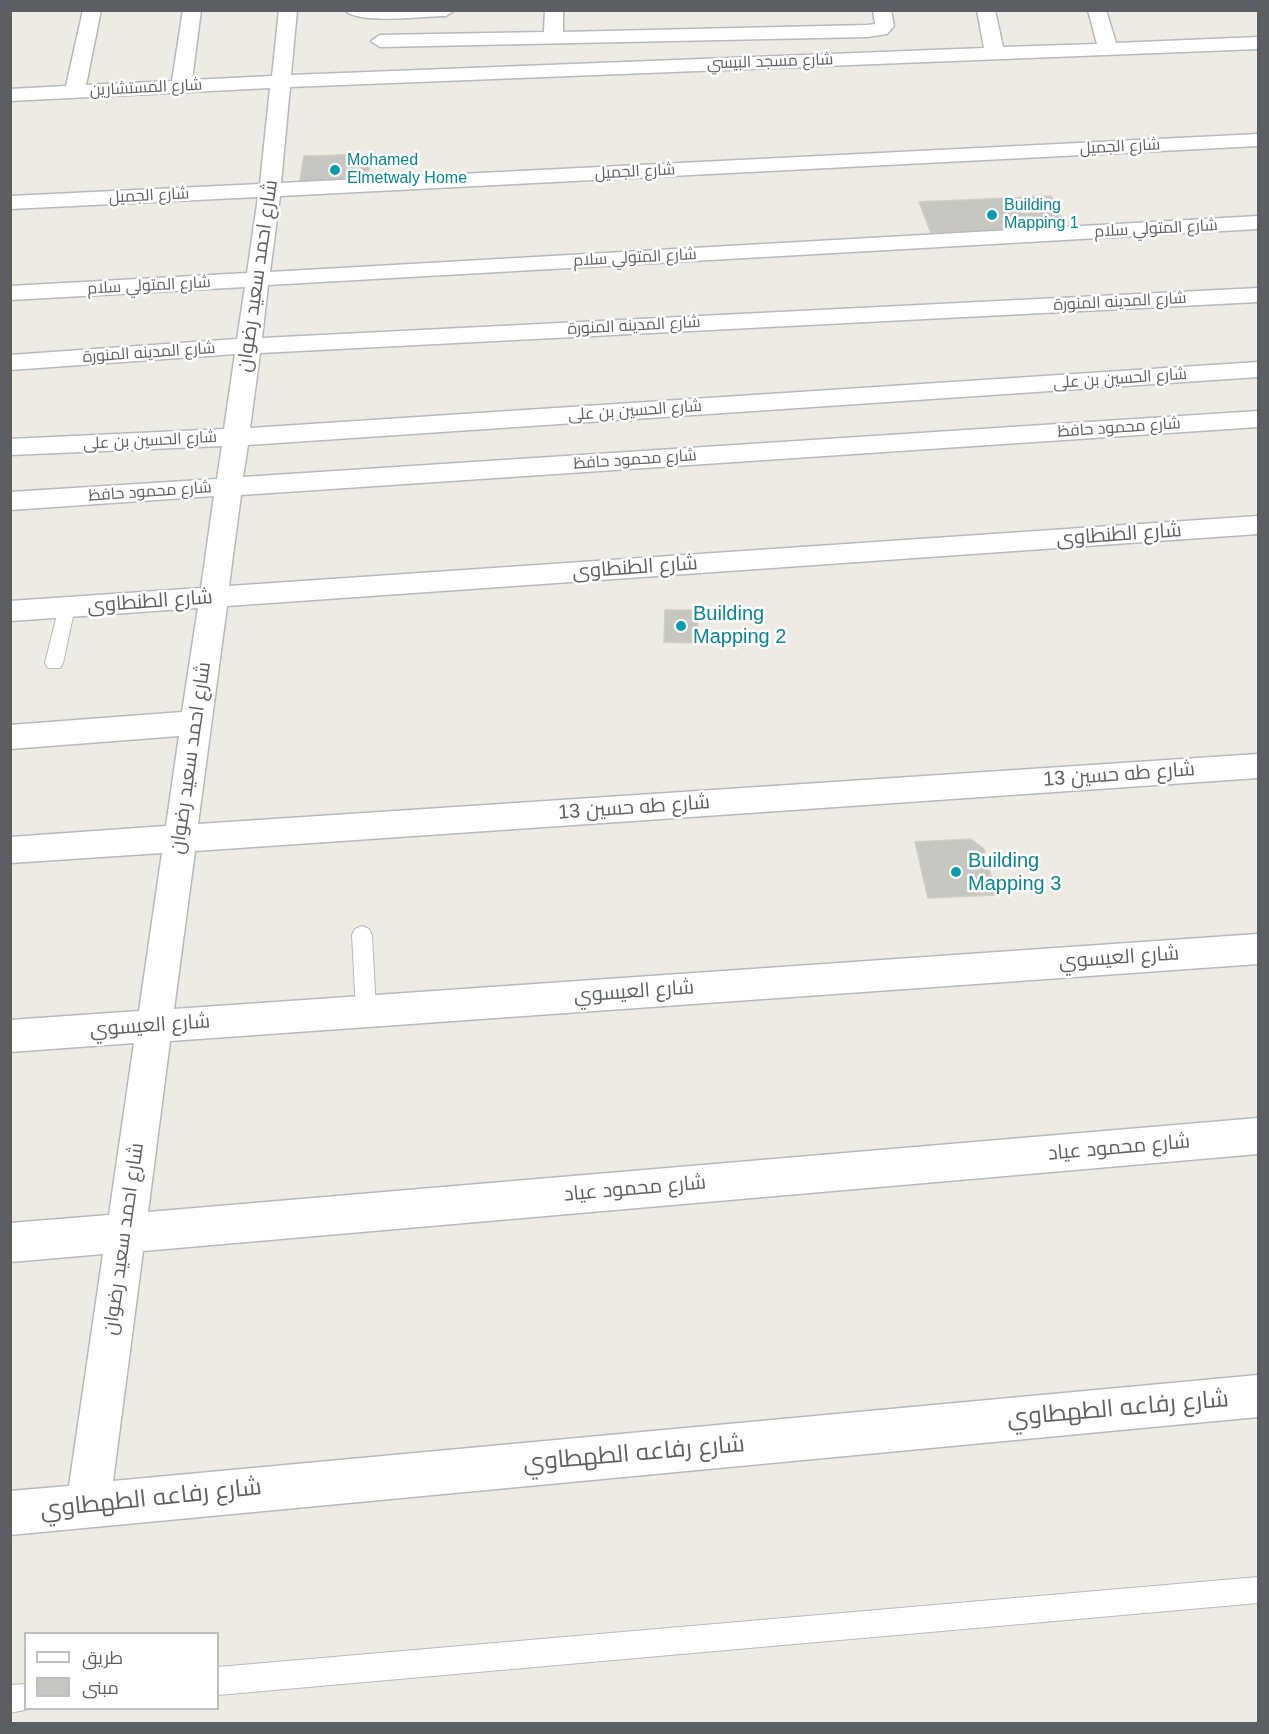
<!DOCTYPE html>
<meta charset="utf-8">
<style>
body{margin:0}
#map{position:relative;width:1269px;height:1734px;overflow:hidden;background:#edebe3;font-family:Helvetica,Cairo,sans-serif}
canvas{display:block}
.frame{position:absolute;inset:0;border:12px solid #5b5e62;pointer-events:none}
.legend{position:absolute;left:24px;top:1632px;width:195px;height:78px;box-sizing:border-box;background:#fff;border:2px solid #bdbfc0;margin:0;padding:8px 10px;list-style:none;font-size:18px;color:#5b5e62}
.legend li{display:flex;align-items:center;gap:12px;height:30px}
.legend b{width:30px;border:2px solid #bdbfc0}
</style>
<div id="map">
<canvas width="1269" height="1734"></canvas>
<div class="frame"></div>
<ul class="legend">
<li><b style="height:8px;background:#fff"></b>طريق</li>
<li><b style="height:16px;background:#c8c6c0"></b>مبنى</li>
</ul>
</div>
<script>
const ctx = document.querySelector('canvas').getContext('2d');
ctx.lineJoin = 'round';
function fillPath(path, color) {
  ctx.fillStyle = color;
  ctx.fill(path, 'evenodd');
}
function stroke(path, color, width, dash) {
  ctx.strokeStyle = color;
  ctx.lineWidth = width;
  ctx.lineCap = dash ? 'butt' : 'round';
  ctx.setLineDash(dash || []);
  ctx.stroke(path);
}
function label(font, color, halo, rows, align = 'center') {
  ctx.font = font + ' Helvetica,Cairo,sans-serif';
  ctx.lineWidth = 5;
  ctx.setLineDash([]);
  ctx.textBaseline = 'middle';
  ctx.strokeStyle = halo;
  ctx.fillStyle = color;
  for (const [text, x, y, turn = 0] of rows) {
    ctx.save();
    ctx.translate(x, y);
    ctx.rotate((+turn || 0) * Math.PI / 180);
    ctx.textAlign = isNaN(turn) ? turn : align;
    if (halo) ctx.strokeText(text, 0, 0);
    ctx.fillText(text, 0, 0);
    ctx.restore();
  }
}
const building = new Path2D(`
 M371 154 367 184 299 185 304 156Z
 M1051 196 1066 227 931 233 919 202Z
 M665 610H698V643L664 642Z
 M971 839 984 849 996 895 928 898 915 842Z`);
const service = new Path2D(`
 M67 601 75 607 63 663 60 668H48L45 663 59 607Z
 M362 926 369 929 372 935 376 1011 373 1018 366 1020 359 1018 356 1011 352 935 355 929Z
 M1258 1577V1603L218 1695V1667Z
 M26 1684V1708H34L10 1713V1685Z`);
const minor = new Path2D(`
 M83 10H101L86 85 172 81 183 10H201L192 80 272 76 279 10H297L291 75 984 48 977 10H995L1003 47 1097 44 1088 10H1106L1116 43 1258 37V49L290 87 281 183 1258 134V146L280 196 270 272 1258 216V229L268 285 262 338 1258 288V302L260 353 250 428 1258 362V377L248 445 243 477 1258 411V427L241 495 229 586 1258 516V534L227 606 198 824 1258 754V778L195 851 174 1009 1258 934V964L170 1041 148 1212 1258 1118V1154L143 1251 113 1481 1258 1375V1417L10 1535V1491L69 1486 103 1254 10 1262V1223L109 1215 134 1043 10 1052V1020L139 1011 162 853 10 863V837L166 826 179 736 10 749V725L182 712 198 608 10 621V601L201 588 214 496 10 510V492L217 479 222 446 10 455V439L224 429 235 354 10 370V355L237 339 245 287 10 300V286L247 273 258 197 10 209V196L260 184 270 88 10 101V89L66 86Z
 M345 10H455L446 16C426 16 357 25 345 10Z
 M545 10H563V32L867 25 875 24 873 10H891L894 26 887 34 867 37 380 47 371 41 380 35 544 32Z`);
const markers = [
 [335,170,6,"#0f9aa8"],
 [992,215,6,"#0f9aa8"],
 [681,626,6,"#0f9aa8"],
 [956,872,6,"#0f9aa8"]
];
const farStreetnames = [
 ["شارع مسجد البيسي",770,62,-2],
 ["شارع المستشارين",146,88,-3],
 ["شارع الجميل",1120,147,-3],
 ["شارع الجميل",635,172,-3],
 ["شارع الجميل",149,196,-3],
 ["شارع المتولي سلام",1156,229,-3],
 ["شارع المتولي سلام",635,258,-3],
 ["شارع المتولي سلام",149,286,-3],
 ["شارع المدينه المنورة",1120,302,-3],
 ["شارع المدينه المنورة",634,326,-3],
 ["شارع المدينه المنورة",149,353,-4],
 ["شارع الحسين بن على",1120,379,-4],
 ["شارع الحسين بن على",635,411,-4],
 ["شارع محمود حافظ",1119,428,-4],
 ["شارع الحسين بن على",150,441,-3],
 ["شارع محمود حافظ",635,460,-4],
 ["شارع محمود حافظ",150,492,-4]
];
const farCulturenames = [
 ["Mohamed",347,161],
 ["Elmetwaly Home",347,179],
 ["Building",1004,206],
 ["Mapping 1",1004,224]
];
const streetNames = [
 ["شارع احمد سعيد رضوان",258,276,-82],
 ["شارع الطنطاوى",1119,535,-4],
 ["شارع الطنطاوى",635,568,-4],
 ["شارع الطنطاوى",150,602,-4],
 ["شارع احمد سعيد رضوان",191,758,-82],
 ["شارع طه حسين 13",1119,775,-4],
 ["شارع طه حسين 13",634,808,-4],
 ["شارع العيسوي",1119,958,-4],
 ["شارع العيسوي",634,992,-4],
 ["شارع العيسوي",150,1026,-4],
 ["شارع محمود عياد",1119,1148,-5],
 ["شارع محمود عياد",635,1189,-5],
 ["شارع احمد سعيد رضوان",124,1239,-82]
];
const cultureNames = [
 ["Building",693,614],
 ["Mapping 2",693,637],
 ["Building",968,861],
 ["Mapping 3",968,884]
];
const nearStreetnames = [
 ["شارع رفاعه الطهطاوي",1118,1409,-5],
 ["شارع رفاعه الطهطاوي",634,1454,-5],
 ["شارع رفاعه الطهطاوي",151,1499,-6]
];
fillPath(building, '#c8c6c0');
stroke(building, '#d1cdc1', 1.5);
stroke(service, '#b5b8bc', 2);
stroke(minor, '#b5b8bc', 3);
fillPath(service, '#fff');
fillPath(minor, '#fff');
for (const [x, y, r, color] of markers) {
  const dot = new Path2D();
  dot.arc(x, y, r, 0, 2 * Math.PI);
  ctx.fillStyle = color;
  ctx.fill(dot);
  stroke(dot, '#fff', 2);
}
label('16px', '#5b5e62', '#fff', farStreetnames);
label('16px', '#0d838f', '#fff', farCulturenames, 'left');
label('20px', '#5b5e62', '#fff', streetNames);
label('20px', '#0d838f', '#fff', cultureNames, 'left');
label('24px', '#5b5e62', '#fff', nearStreetnames);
</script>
